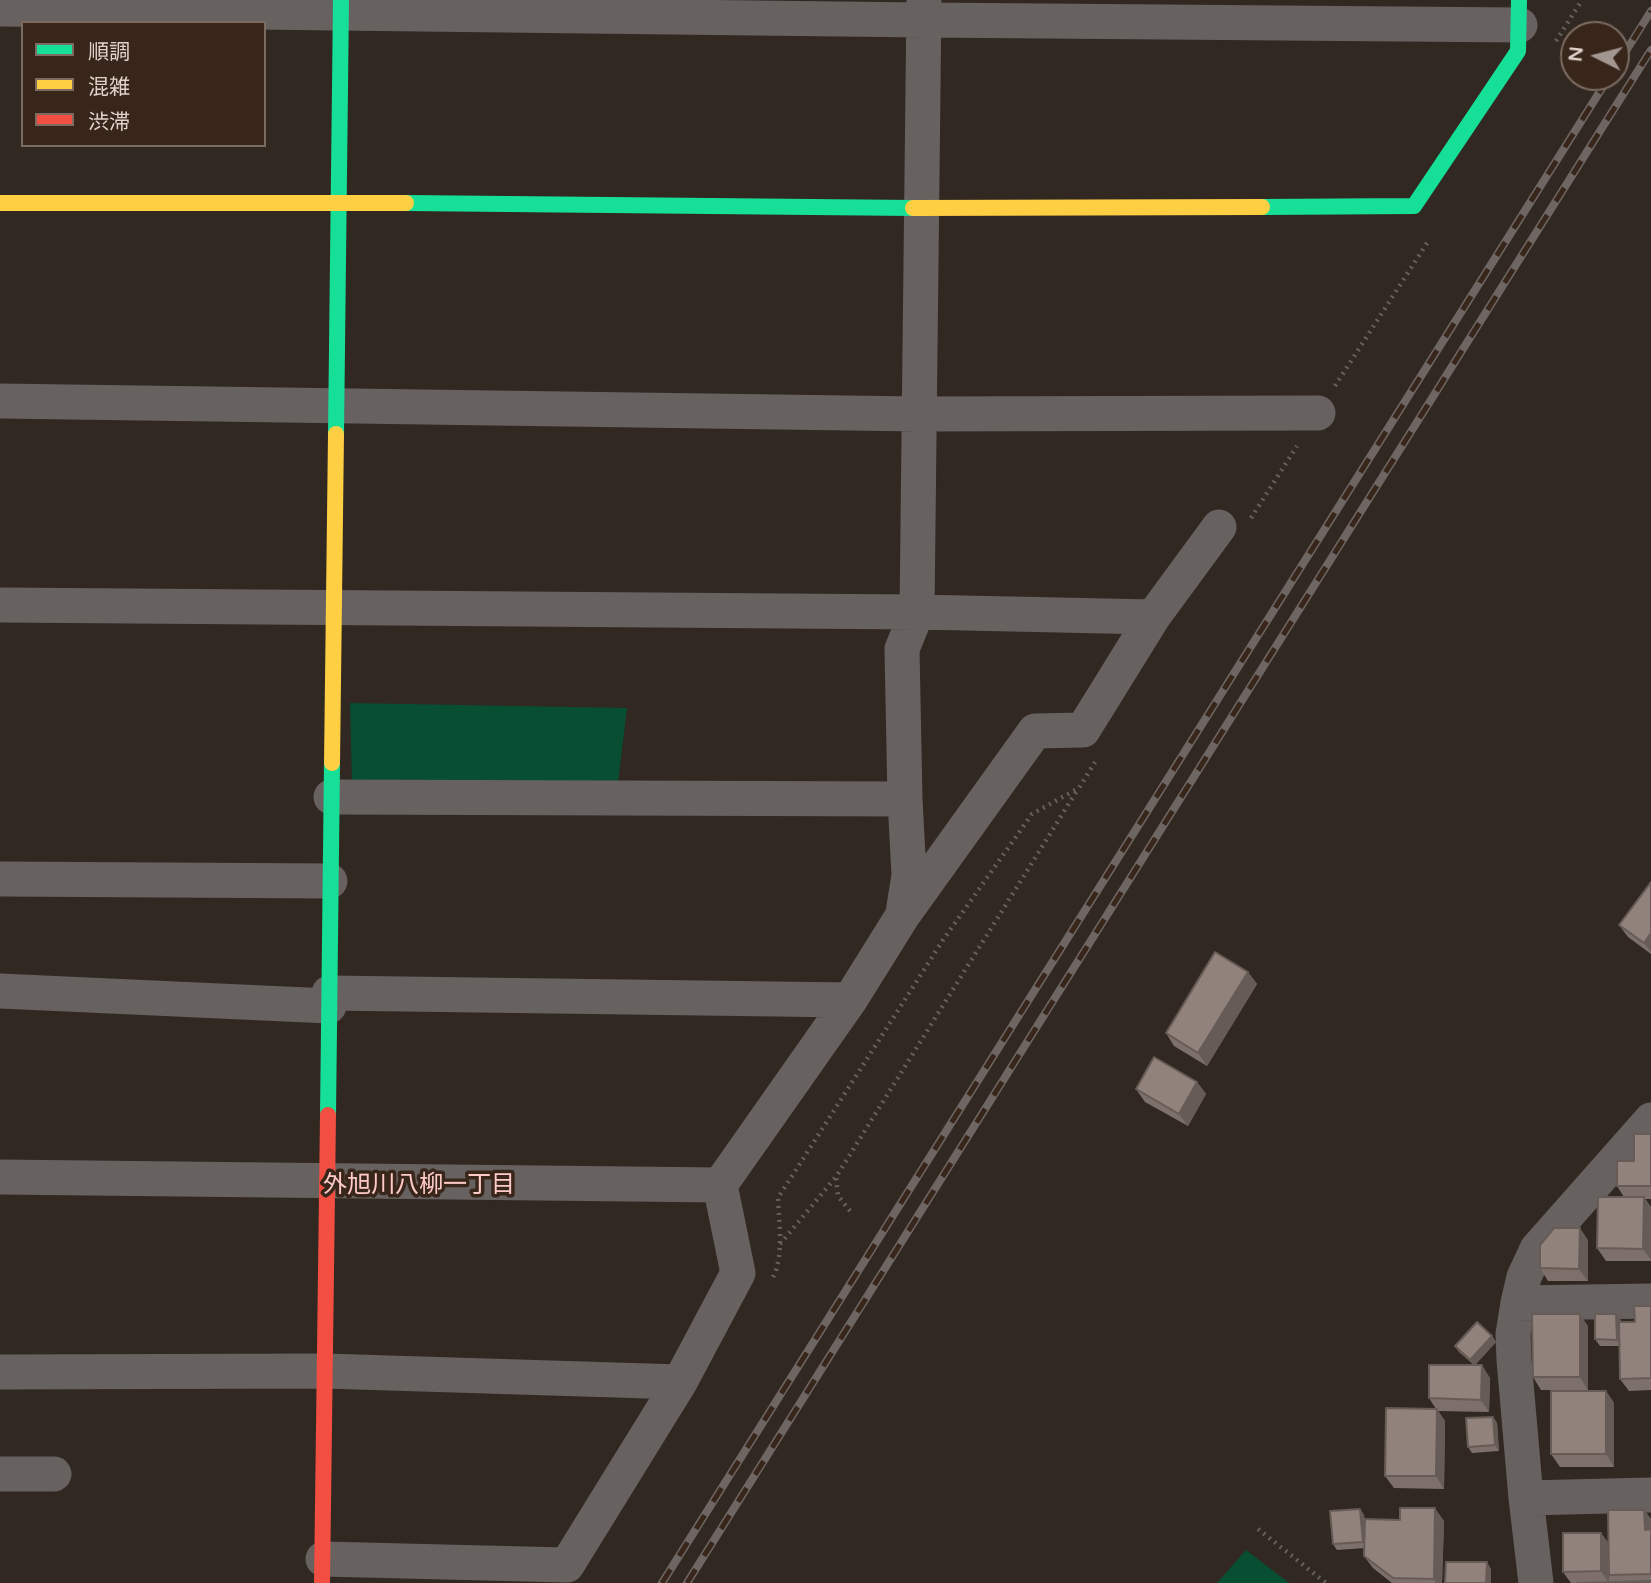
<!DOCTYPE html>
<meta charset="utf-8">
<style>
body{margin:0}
#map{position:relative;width:1651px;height:1583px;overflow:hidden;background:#322822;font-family:"Varela Round","Noto Sans JP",sans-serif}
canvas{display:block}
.legend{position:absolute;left:21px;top:21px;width:245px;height:126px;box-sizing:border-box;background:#39261b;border:2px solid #7b6b61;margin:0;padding:9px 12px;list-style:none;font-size:21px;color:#dfd2cb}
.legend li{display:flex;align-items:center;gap:14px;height:35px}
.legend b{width:35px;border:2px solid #7b6b61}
.north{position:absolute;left:1560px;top:21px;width:70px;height:70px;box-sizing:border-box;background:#39261b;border:2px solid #7b6b61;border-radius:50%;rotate:276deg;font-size:19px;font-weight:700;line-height:28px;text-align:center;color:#dfd2cb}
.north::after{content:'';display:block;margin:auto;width:24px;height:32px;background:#a29690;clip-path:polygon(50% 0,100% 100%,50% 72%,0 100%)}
</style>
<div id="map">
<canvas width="1651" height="1583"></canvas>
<ul class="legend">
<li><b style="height:9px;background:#16e098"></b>順調</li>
<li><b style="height:9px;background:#ffcf43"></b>混雑</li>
<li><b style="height:9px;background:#f24e42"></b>渋滞</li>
</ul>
<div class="north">N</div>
</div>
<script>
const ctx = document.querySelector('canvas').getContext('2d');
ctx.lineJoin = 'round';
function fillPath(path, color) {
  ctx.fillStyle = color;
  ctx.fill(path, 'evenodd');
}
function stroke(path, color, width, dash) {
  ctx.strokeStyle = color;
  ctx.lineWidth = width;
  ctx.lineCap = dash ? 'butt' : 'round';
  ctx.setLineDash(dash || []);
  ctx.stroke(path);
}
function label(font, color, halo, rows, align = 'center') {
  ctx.font = font + ' "Varela Round","Noto Sans JP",sans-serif';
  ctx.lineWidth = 7;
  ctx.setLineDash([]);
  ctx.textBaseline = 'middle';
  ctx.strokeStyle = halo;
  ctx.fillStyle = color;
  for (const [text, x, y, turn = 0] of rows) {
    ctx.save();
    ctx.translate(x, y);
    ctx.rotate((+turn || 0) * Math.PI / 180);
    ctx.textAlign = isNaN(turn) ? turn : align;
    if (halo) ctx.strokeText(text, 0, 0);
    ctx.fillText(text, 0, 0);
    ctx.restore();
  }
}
const green = new Path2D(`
 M350 703 627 708 618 783 352 782Z
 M1246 1550 1289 1583H1217Z`);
const path = new Path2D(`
 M1556 41 1582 0
 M1335 386 1429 240
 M1251 518 1297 446
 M850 1211 838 1196 836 1177 1078 789
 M780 1244 835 1178
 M773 1277C784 1257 779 1221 778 1198L943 940 1032 814 1079 788 1095 762
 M1258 1529 1326 1583`);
const street = new Path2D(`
 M0 9 924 20 1520 25
 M0 401 919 414 1318 413
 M0 605 917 612 1153 617
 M331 797 905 799
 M0 879 330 881
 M903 913 909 875 905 799 902 649 917 612 924 0
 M0 991 329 1006
 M329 993 850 1000
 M0 1177 720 1185 850 1000 903 915 1035 731 1083 730 1153 617 1219 527
 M1518 1303 1651 1301
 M0 1372 325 1371 680 1382 738 1273 720 1185
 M0 1474H54
 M1526 1498 1651 1495
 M323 1559 567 1565 680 1382
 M1536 1583 1526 1498 1514 1360 1513 1334 1518 1303 1524 1277 1537 1249 1651 1120`);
const fast = new Path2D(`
 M406 203 913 208
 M1262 207 1414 206 1518 51 1519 0
 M336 434 341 0
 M328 1115 332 763`);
const slow = new Path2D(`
 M0 203H406
 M913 208 1262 207
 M332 763 336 434`);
const jam = new Path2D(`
 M322 1583 328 1115`);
const rail = new Path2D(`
 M1616 67 1651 11
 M662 1583 1609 77
 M687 1583 1651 50`);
const wall = new Path2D(`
 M1651 882V954L1628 937 1619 925Z
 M1248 972 1257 984 1207 1066 1174 1046 1166 1033Z
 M1197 1082 1206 1094 1188 1126 1145 1102 1136 1089Z
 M1651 1134V1199H1645L1651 1207V1261H1606L1597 1248 1624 1197 1617 1186Z
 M1588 1240V1281H1548L1540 1268Z
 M1651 1306V1390L1629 1391 1620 1379V1346H1600L1595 1339 1621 1320V1322H1635Z
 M1588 1326V1390H1541L1533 1377Z
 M1492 1336 1496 1342 1475 1365 1490 1378 1489 1412 1438 1411 1445 1421 1444 1489 1394 1488 1385 1476 1436 1409 1429 1398 1474 1365 1459 1352 1455 1346Z
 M1606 1391 1614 1403V1467H1560L1551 1454Z
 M1493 1417 1497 1423 1499 1451 1472 1453 1468 1447Z
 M1360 1509 1364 1515 1365 1525 1444 1521 1442 1583H1392L1373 1568 1364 1556 1365 1548 1337 1550 1333 1544Z
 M1644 1510 1651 1519V1583H1571L1563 1572 1601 1533 1609 1544Z`);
const shadedWall = new Path2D(`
 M1651 933V952L1644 943Z
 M1248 972 1257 984 1207 1066 1198 1053Z
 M1197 1082 1206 1094 1188 1126 1179 1114Z
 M1644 1197 1651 1207V1260L1643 1249Z
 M1580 1228 1588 1240V1281L1579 1269Z
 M1580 1314 1588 1326V1390L1580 1377Z
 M1616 1314 1621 1320V1346L1617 1340Z
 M1492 1336 1496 1342 1474 1366 1470 1360Z
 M1482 1365 1490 1378 1489 1412 1481 1400Z
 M1606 1391 1614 1403V1467L1606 1454Z
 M1437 1409 1445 1421 1444 1489 1436 1476Z
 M1493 1417 1497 1423 1499 1451 1495 1445Z
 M1435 1508 1444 1521 1442 1583H1436L1434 1579Z
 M1360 1509 1364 1515 1367 1548 1363 1542Z
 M1644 1510 1651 1519V1539L1645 1530Z
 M1601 1533 1610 1545 1609 1583 1601 1571Z
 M1487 1562 1491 1569V1583H1486Z`);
const building = new Path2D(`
 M1651 882V933L1644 943 1619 925Z
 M1215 952 1248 972 1198 1053 1166 1033Z
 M1154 1057 1197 1082 1179 1114 1136 1089Z
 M1634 1134H1651V1186H1617V1161H1634Z
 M1598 1197H1644L1643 1249 1597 1248Z
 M1554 1228H1580L1579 1269 1540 1268V1245Z
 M1634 1306H1651V1378L1620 1379 1619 1322H1635Z
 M1532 1314H1580V1377H1533Z
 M1595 1314H1616L1617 1340 1595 1339Z
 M1477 1322 1492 1336 1470 1360 1455 1346Z
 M1429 1365H1482L1481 1400 1429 1398Z
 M1551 1391H1606V1454H1551Z
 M1386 1408 1437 1409 1436 1476H1385Z
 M1493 1417 1495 1445 1468 1447 1466 1418Z
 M1400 1508H1435L1434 1579 1393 1578 1364 1556 1365 1519 1400 1520Z
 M1360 1509 1363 1542 1333 1544 1330 1511Z
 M1608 1510H1644L1645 1530 1651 1529V1574L1609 1575Z
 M1563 1533H1601V1571L1563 1572Z
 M1446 1562H1487L1486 1583H1445Z
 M1651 1581V1583H1577Z`);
const neighbourhoodNames = [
 ["外旭川八柳一丁目",419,1186]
];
fillPath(green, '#074e32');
stroke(path, '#655f5d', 4.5, [2, 5]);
stroke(street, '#676160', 35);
stroke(fast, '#16e098', 16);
stroke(slow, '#ffcf43', 16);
stroke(jam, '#f24e42', 16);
stroke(rail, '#6d6663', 8);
stroke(rail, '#39261b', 5, [16]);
fillPath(wall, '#7d706a');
fillPath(shadedWall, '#665b56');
fillPath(building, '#91827b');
stroke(building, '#665b56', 2);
label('24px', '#fecac7', '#39261b', neighbourhoodNames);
</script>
